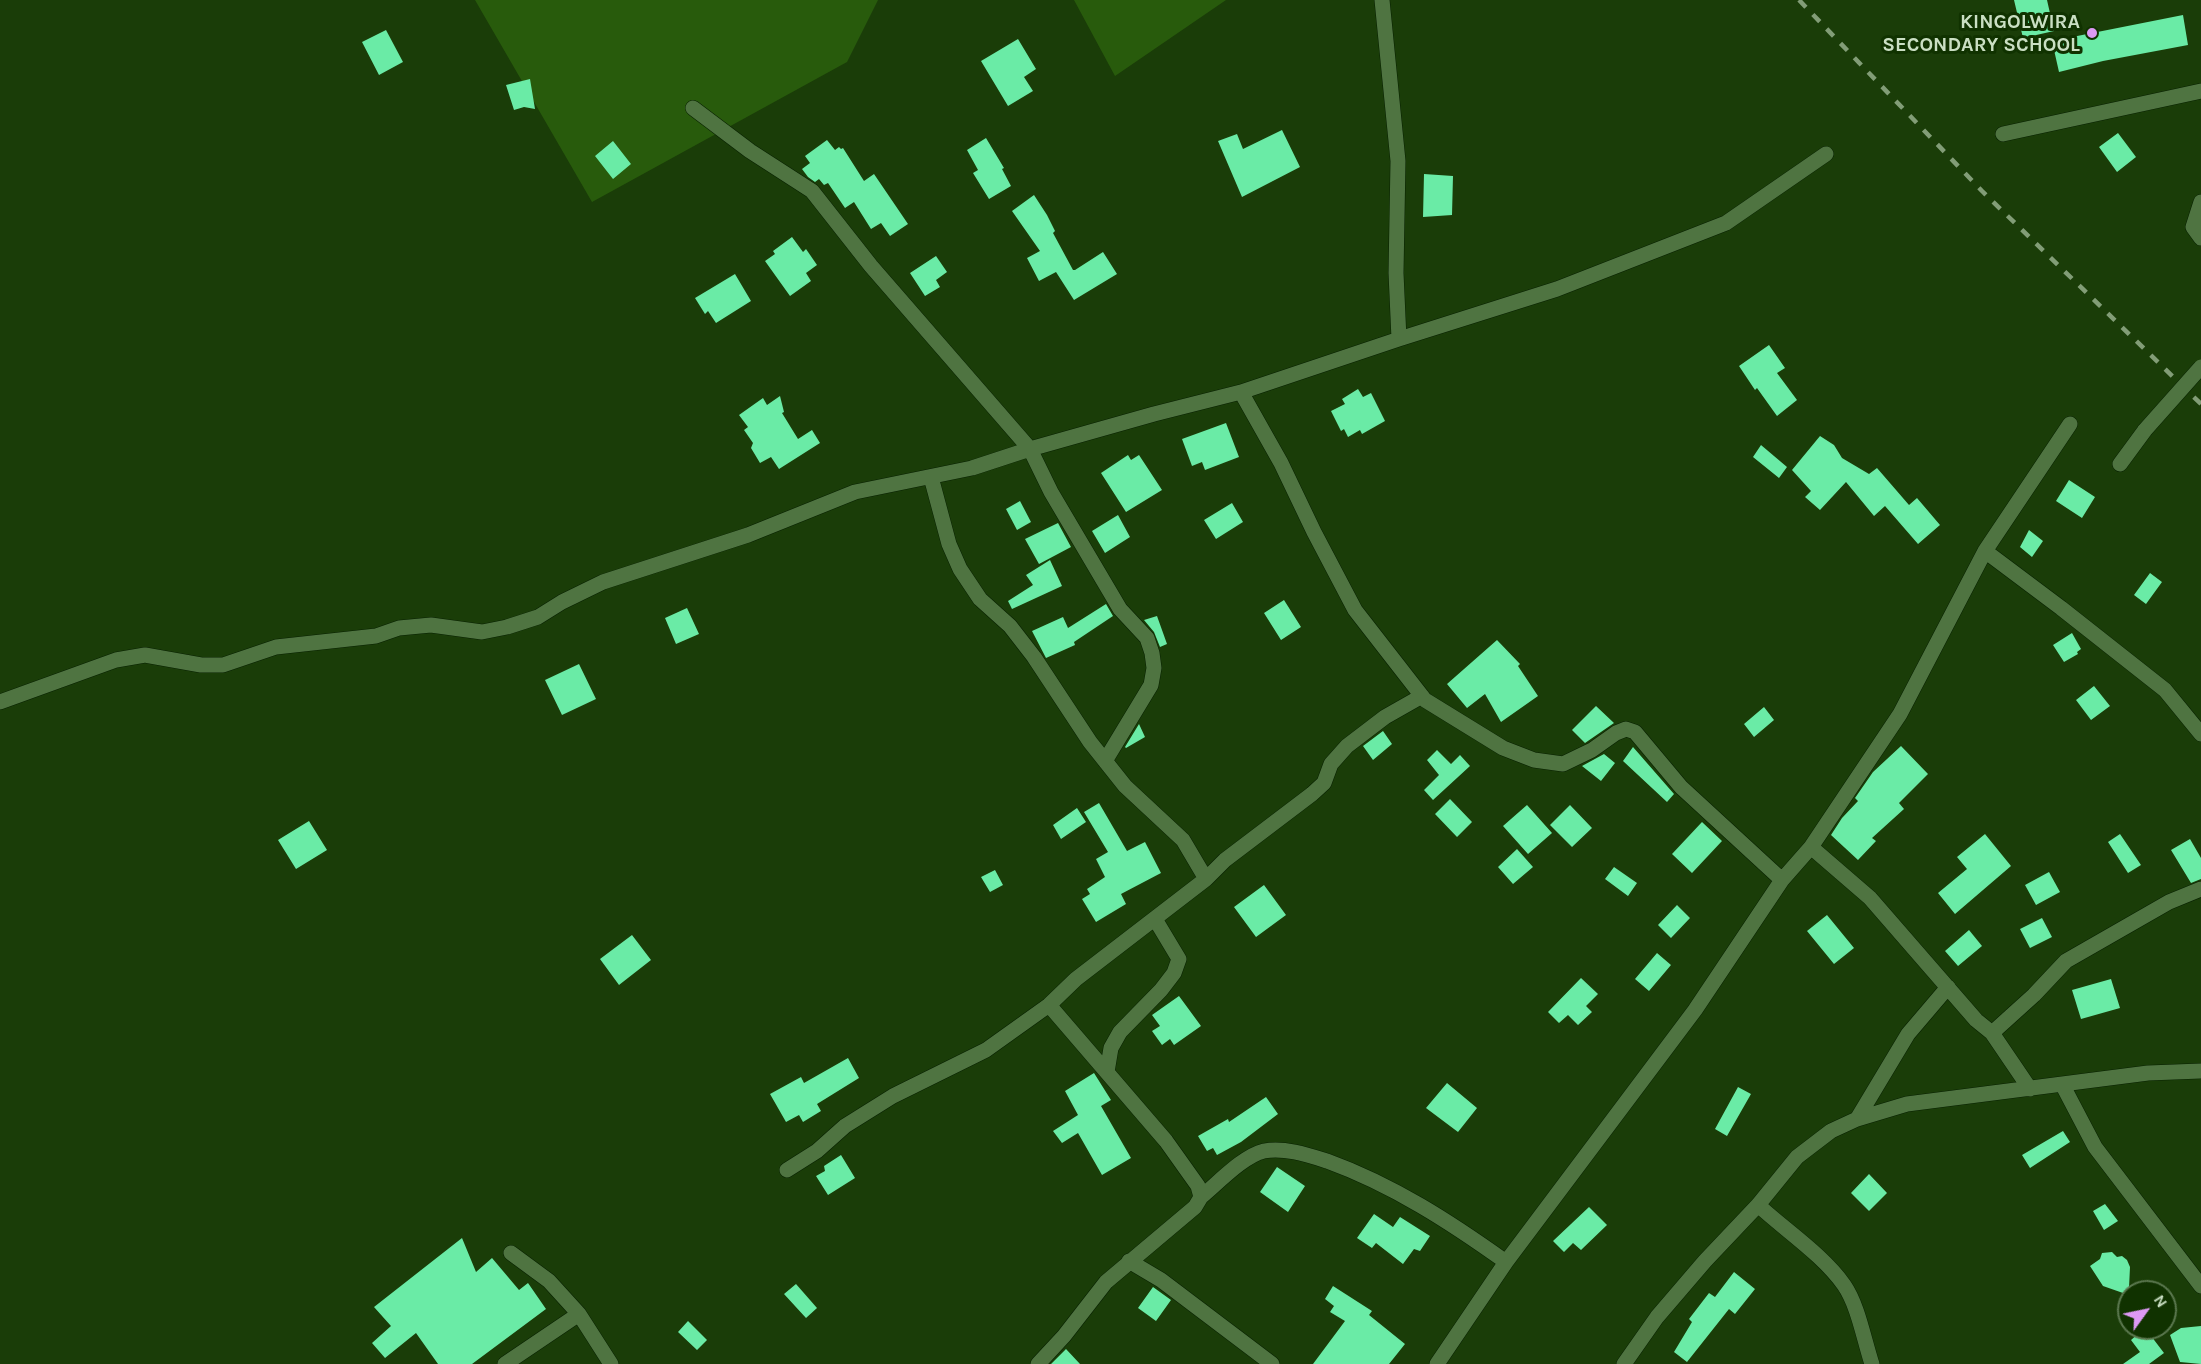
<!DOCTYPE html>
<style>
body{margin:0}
#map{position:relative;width:2201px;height:1364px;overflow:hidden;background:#1a3d08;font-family:Karla,sans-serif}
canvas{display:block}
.north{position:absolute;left:2117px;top:1280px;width:60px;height:60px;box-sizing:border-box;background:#103200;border:2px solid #5a774e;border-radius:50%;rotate:57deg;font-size:16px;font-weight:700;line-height:24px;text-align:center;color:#cadfc3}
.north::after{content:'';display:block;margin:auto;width:21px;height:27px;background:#dd99f4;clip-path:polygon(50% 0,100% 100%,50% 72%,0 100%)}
</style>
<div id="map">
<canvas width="2201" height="1364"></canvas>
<div class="north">N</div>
</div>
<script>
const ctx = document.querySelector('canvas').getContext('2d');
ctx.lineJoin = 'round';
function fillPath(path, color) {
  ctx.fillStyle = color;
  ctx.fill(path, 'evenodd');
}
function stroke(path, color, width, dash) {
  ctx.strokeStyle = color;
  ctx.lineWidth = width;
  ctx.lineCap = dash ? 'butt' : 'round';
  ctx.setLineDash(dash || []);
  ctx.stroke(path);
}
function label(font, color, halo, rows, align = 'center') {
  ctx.font = font + ' Karla,sans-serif';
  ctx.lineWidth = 6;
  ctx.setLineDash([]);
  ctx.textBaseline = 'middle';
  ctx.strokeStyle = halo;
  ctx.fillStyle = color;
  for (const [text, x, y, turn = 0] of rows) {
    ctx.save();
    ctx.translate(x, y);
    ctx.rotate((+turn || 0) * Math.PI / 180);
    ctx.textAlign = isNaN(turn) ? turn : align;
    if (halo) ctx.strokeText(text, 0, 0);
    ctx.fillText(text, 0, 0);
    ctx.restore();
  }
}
const green = new Path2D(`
 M475 0H878L847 62 592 202Z
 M1074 0H1226L1115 76Z`);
const building = new Path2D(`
 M2014 0H2047L2054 31 2023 38Z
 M2183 15 2188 45 2103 61 2059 72 2052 41Z
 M386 30 403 62 379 75 362 42Z
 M1018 39 1036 69 1024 77 1033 91 1008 106 981 61Z
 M530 79 535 109 524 107 514 110 506 85Z
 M1282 130 1300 167 1242 197 1218 141 1237 134 1243 149Z
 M2118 133 2136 157 2117 172 2099 147Z
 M986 138 1004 168 1002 169 1011 186 989 199 973 173 978 170 967 150Z
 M827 140 835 150 839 147 841 149 843 148 864 181 874 174 908 224 890 236 881 223 871 229 854 202 845 208 828 183 824 185 819 179 815 182 808 177 802 169 810 163 805 156Z
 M613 141 631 164 613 179 595 156Z
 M1424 174 1453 176 1452 215 1423 217Z
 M1034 195 1047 215 1055 231 1053 233 1073 270H1075L1103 252 1117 274 1074 300 1056 272 1039 281 1027 258 1040 251 1012 211Z
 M792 237 803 252 806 249 817 265 806 273 811 281 790 296 765 261 775 254 773 251Z
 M936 256 947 272 936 280 940 287 925 296 910 273Z
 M735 274 751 301 716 323 708 311 705 314 695 298Z
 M1769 345 1785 368 1777 373 1797 400 1777 416 1757 388 1755 390 1739 366Z
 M1358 389 1363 397 1371 393 1385 421 1362 434 1360 430 1348 437 1344 429 1341 431 1331 411 1345 404 1342 399Z
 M780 396 784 412 782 413 798 439 812 430 820 443 779 469 771 457 760 463 751 448 753 443 744 430 748 427 739 415 763 398 767 405Z
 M1226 423 1239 457 1205 470 1202 462 1192 466 1182 439Z
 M1820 436 1834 445 1842 458 1869 474 1877 468 1909 505 1917 498 1940 525 1918 544 1885 506 1874 516 1846 482 1820 510 1805 497 1811 491 1792 470Z
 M1761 445 1787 467 1779 478 1753 457Z
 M1128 455 1131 460 1139 455 1162 490 1126 512 1101 473Z
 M2069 480 2095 497 2082 518 2056 501Z
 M1020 501 1031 522 1017 530 1006 509Z
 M1232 503 1243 522 1216 539 1204 520Z
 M1118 515 1130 537 1105 553 1092 531Z
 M1058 523 1071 547 1039 564 1025 539Z
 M2029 530 2043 541 2032 557 2020 547Z
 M1050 560 1062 586 1012 609 1008 601 1033 585 1026 575Z
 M2150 573 2162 582 2146 604 2134 595Z
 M1284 600 1301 627 1281 640 1264 613Z
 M1106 604 1113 616 1074 642 1075 645 1046 658 1032 631 1063 617 1068 628Z
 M687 608 699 634 676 644 665 618Z
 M1157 616 1167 644 1160 647 1154 632 1144 620Z
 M2072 633 2081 649 2077 652 2078 654 2064 662 2053 645Z
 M1497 640 1520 664 1518 666 1538 696 1501 722 1485 694 1467 708 1447 684Z
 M579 664 596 699 562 715 545 680Z
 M2094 686 2110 706 2091 720 2076 700Z
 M1596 706 1614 723 1585 743 1572 730Z
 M1764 707 1774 720 1754 737 1744 724Z
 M1139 724 1145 737 1126 748 1125 747Z
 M1383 731 1392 744 1373 760 1363 746Z
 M1901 746 1928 774 1899 803 1904 809 1872 838 1876 841 1858 860 1831 835 1842 818 1858 801 1855 798 1873 772Z
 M1633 747 1674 794 1667 802 1623 761Z
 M1437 750 1451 764 1460 755 1470 766 1433 800 1424 790 1439 775 1427 760Z
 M1604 754 1615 763 1601 781 1582 766Z
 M1450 799 1472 822 1457 837 1435 814Z
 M1099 803 1127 851 1145 842 1161 873 1121 894 1126 904 1096 922 1082 899 1090 894 1087 889 1105 877 1096 859 1108 852 1084 812Z
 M1527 805 1552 833 1528 854 1503 826Z
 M1570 805 1592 828 1572 847 1550 825Z
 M1077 808 1086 822 1061 839 1053 825Z
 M309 821 327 850 296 869 278 840Z
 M1702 822 1722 841 1692 873 1672 854Z
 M1985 834 2011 866 1955 914 1938 893 1967 869 1957 857Z
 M2120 834 2141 865 2128 873 2108 842Z
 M2190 839 2201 858V879L2191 883 2171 850Z
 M1517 849 1533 867 1513 884 1498 867Z
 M1614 867 1637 883 1628 896 1605 879Z
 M995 870 1003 885 990 892 981 877Z
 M2049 872 2060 892 2036 905 2025 885Z
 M1264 885 1286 915 1256 937 1234 907Z
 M1677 905 1690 918 1671 938 1658 925Z
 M1827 915 1854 948 1834 964 1807 931Z
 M2042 918 2052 937 2030 948 2020 929Z
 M1969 930 1982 946 1958 966 1945 951Z
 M632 935 651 960 619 985 600 959Z
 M1657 953 1671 965 1649 991 1635 979Z
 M1581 978 1598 994 1586 1006 1592 1012 1578 1025 1568 1015 1559 1023 1548 1012Z
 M2111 979 2120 1008 2081 1019 2072 990Z
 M1179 996 1201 1026 1174 1045 1170 1039 1162 1045 1152 1031 1160 1026 1152 1015Z
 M848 1058 859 1078 817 1104 821 1111 803 1122 799 1115 786 1122 770 1094 801 1077 804 1083Z
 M1094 1073 1111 1100 1101 1106 1131 1158 1102 1175 1078 1133 1062 1143 1053 1131 1078 1115 1065 1091Z
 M1447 1083 1477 1108 1458 1132 1426 1108Z
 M1738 1087 1751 1094 1727 1136 1715 1129Z
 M1266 1097 1278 1114 1241 1142 1217 1155 1213 1148 1207 1151 1198 1136 1228 1119 1229 1122Z
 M2063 1131 2070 1142 2030 1168 2022 1155Z
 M841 1155 855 1178 828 1195 816 1176 825 1171 824 1166Z
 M1277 1167 1305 1186 1288 1212 1260 1192Z
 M1869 1174 1887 1193 1869 1211 1851 1193Z
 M2105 1204 2118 1221 2104 1230 2093 1211Z
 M1589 1207 1607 1225 1581 1250 1573 1243 1564 1252 1553 1241Z
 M1374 1214 1393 1227 1400 1217 1430 1236 1420 1251 1414 1249 1403 1264 1376 1243 1372 1248 1357 1238Z
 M462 1238 476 1272 492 1258 519 1290 528 1283 546 1309 472 1364H438L416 1333 385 1358 372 1343 391 1326 374 1307Z
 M2112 1252 2117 1257 2122 1256 2127 1260 2130 1267 2129 1288 2123 1293 2103 1286 2090 1266 2100 1259 2102 1253Z
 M1734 1272 1755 1289 1735 1314 1729 1309 1687 1362 1674 1352 1692 1322 1689 1319 1709 1293 1715 1297Z
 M796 1284 817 1308 806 1318 784 1294Z
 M1333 1286 1372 1311 1369 1315 1405 1344 1389 1364H1313L1345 1321 1330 1312 1334 1306 1325 1299Z
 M1153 1287 1171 1300 1156 1321 1138 1308Z
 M688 1321 707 1340 697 1350 678 1332Z
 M2201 1326V1364L2180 1362 2170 1335 2181 1328Z
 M2145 1328 2164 1353 2149 1364H2123L2140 1352 2131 1340Z
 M1066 1349 1080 1364H1051Z`);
const street = new Path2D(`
 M1382 0 1398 161 1396 273 1399 339
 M693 108 750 151 812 191 871 266 1030 449 1051 492 1120 609 1147 638 1152 653 1154 668 1151 685 1105 761
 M2003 134 2201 91
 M2201 202 2193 227 2201 238
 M1241 392 1281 463 1314 532 1355 610 1425 700 1503 748 1534 760 1563 764 1592 750 1616 733 1626 729 1635 732 1681 787 1782 880
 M2120 464 2145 430
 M931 477 949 544 960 569 980 599 1010 626 1034 657 1090 742 1125 786 1183 840 1206 879
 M1985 551 2061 608 2165 690 2201 734
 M0 702 116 660 145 655 201 665H223L276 647 376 636 399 628 431 625 482 632 507 627 538 617 562 602 603 582 748 535 855 492 972 468 1030 449 1154 414 1241 392 1399 339 1557 289 1726 223 1826 154
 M1811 847 1870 898 1976 1020 1992 1033 2030 1089
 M1992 1033 2034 995 2066 961 2169 902 2201 889
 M1107 1072 1111 1048 1120 1032 1161 990 1174 973 1179 959 1155 919
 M2062 1084 2095 1147 2201 1286
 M1857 1119 1908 1034 1948 987
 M787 1170 817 1151 845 1126 893 1096 986 1050 1049 1005 1076 979 1206 879 1225 860 1312 794 1324 783 1331 764 1347 746 1385 717 1422 696
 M1201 1197C1218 1183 1243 1156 1264 1151 1284 1147 1308 1155 1327 1161 1393 1185 1450 1222 1506 1262
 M1758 1205C1785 1230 1823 1255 1844 1285 1858 1305 1864 1340 1872 1364
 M511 1253 549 1281 579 1314 611 1364
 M1129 1261 1161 1280 1272 1364
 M505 1364 579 1314
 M1038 1364 1064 1336 1106 1282 1195 1207 1201 1197 1198 1186 1166 1141 1049 1005
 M1437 1364 1506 1262 1695 1010 1782 880 1811 847 1900 714 1985 551 2070 424
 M1624 1364 1657 1317 1705 1261 1758 1205 1797 1157 1831 1131 1857 1119 1907 1104 2148 1073 2201 1071`);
const rail = new Path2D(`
 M1799 0 1982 191 2201 404`);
const streetBridge = new Path2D(`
 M2145 430 2201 367`);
const markers = [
 [2092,33,6,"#dd99f4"]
];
const poiNames = [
 ["KINGOLWIRA",2080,22],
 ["SECONDARY SCHOOL",2080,45]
];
fillPath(green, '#285b0c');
fillPath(building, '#6aeba6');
stroke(street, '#082100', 16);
stroke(street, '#4f7441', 15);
stroke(rail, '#829d77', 4.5, [10, 10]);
stroke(streetBridge, '#082100', 16, []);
stroke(streetBridge, '#4f7441', 15);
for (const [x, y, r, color] of markers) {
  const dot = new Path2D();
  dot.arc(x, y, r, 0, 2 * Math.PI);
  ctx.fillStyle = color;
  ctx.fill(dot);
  stroke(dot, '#103200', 2);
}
label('bold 20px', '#cadfc3', '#103200', poiNames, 'right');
</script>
